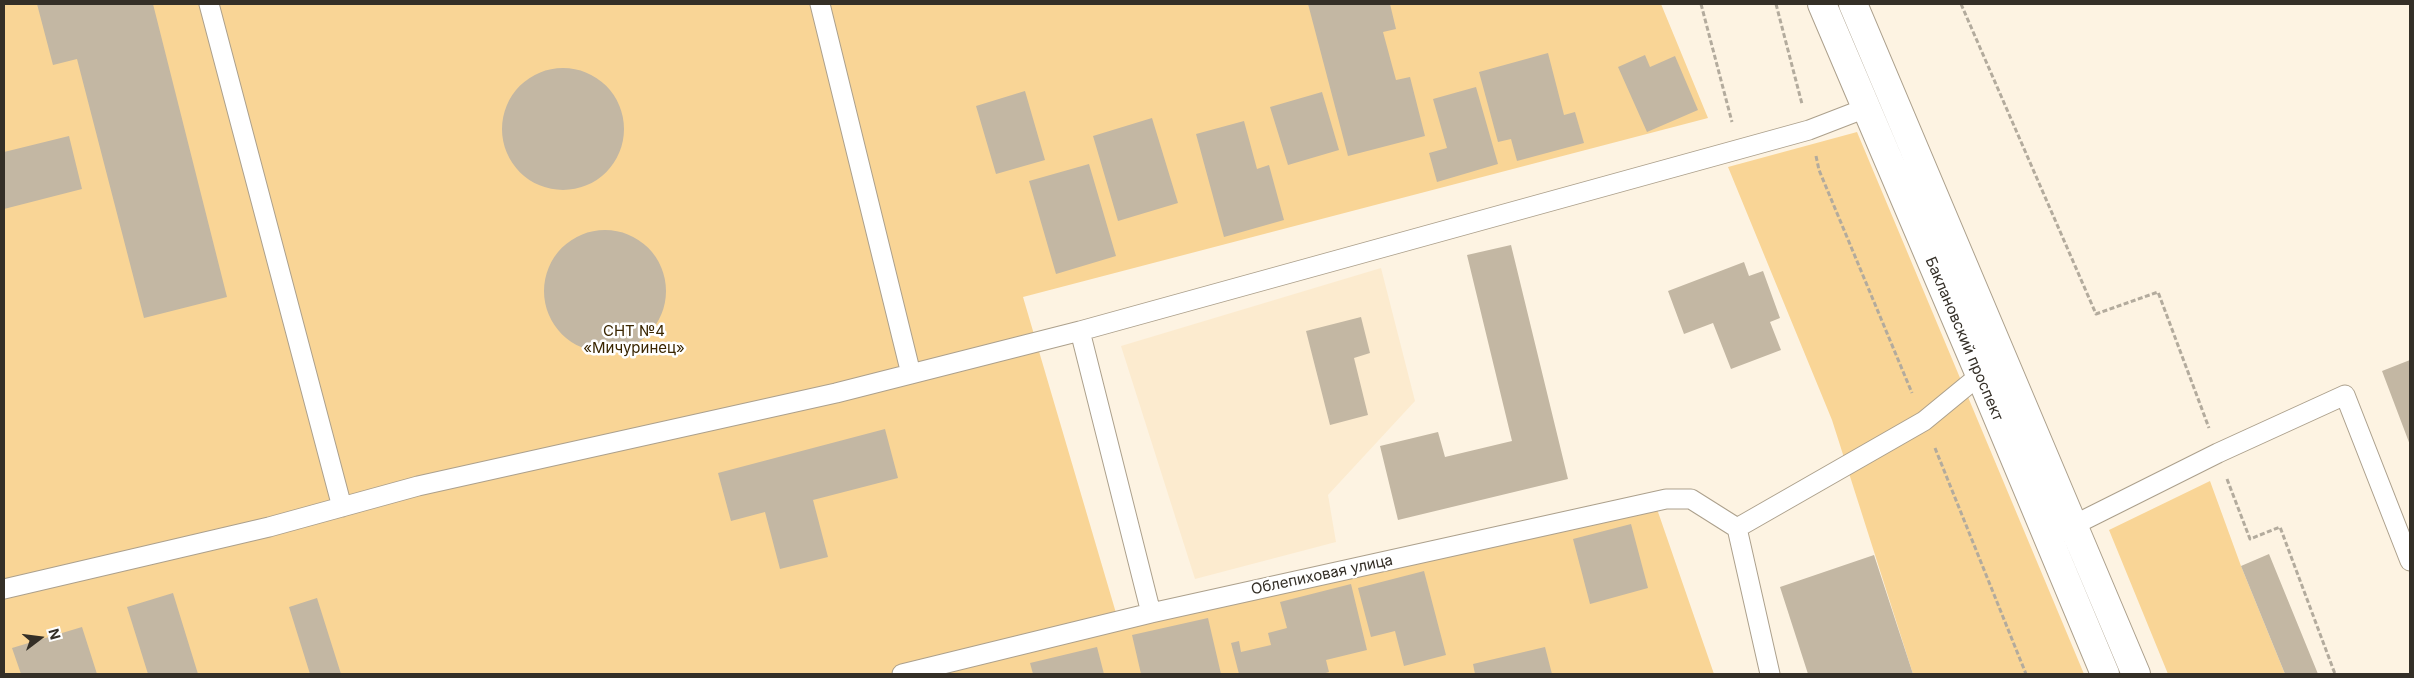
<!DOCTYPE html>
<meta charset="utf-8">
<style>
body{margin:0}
#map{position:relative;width:2414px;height:678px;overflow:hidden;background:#fdf3e2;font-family:Inter,sans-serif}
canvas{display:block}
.frame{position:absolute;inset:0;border:5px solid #342f27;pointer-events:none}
.north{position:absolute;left:15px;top:613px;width:50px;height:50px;-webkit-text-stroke:4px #fff;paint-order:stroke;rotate:75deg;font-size:14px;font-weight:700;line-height:20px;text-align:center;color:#342f27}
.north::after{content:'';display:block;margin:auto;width:18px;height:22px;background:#342f27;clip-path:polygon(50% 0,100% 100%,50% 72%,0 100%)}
</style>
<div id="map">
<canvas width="2414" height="678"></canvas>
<div class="frame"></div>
<div class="north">N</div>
</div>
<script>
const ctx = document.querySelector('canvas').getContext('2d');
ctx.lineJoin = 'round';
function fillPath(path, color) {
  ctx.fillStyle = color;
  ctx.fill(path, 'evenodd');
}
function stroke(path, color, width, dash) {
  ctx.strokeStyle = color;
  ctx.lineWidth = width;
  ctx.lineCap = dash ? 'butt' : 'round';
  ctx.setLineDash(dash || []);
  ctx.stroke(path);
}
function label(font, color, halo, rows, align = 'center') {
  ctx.font = font + ' Inter,sans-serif';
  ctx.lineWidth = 5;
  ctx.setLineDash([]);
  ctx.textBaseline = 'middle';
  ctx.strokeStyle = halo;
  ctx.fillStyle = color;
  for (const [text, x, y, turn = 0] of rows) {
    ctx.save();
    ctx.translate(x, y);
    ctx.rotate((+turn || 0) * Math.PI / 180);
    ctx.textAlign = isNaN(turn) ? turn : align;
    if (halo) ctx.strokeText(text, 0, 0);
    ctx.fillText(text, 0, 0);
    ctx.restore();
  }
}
const built = new Path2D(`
 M1381 268 1415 401 1328 495 1336 542 1195 579 1121 346Z`);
const green = new Path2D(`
 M4 4H1661L1708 118 1023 297 1121 630 1589 521 1657 509 1714 674H4Z
 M1857 132 2084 674H1913L1832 420 1728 167Z
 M2210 481 2241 566 2285 674H2168L2109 530Z`);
const building = new Path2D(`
 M37 4H153L227 297 144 318 77 59 53 65Z
 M1308 4H1390L1396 29 1383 32 1396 80 1410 77 1425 136 1348 156Z
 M1548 53 1564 115 1575 112 1584 143 1517 161 1511 139 1498 142 1479 72Z
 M1645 55 1650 67 1675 56 1698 110 1647 132 1618 67Z
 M502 129a61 61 0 1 1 122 0a61 61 0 1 1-122 0Z
 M1476 87 1498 164 1437 182 1429 153 1447 148 1433 99Z
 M1025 91 1045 160 996 174 976 106Z
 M1322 92 1339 150 1288 165 1270 107Z
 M1152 118 1178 203 1118 221 1093 136Z
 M1244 121 1257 169 1269 165 1284 220 1224 237 1196 134Z
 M69 136 82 189 4 209V152Z
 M1089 164 1116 256 1056 274 1029 181Z
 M544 291a61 61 0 1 1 122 0a61 61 0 1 1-122 0Z
 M1511 245 1568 479 1398 520 1380 446 1438 432 1445 457 1512 441 1467 255Z
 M1744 262 1749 276 1763 271 1780 318 1770 322 1781 350 1731 369 1713 323 1684 334 1668 291Z
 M1361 317 1370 353 1354 358 1368 415 1330 425 1306 331Z
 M2410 360V445L2382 371Z
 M885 429 898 478 813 500 828 557 780 569 765 512 731 521 718 473Z
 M1631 524 1648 588 1590 604 1573 539Z
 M2269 554 2318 674H2285L2241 566Z
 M1874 555 1913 674H1808L1780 587Z
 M1424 571 1446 655 1404 666 1395 631 1371 637 1358 588Z
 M1351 584 1367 650 1326 660 1329 672 1322 674H1239L1231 643 1239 641 1241 652 1271 645 1268 633 1287 628 1280 602Z
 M173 593 198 674H148L127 607Z
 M317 598 341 674H310L289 607Z
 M1208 618 1221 674H1141L1132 635Z
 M82 627 97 674H21L12 648Z
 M1097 647 1104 674H1033L1030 663Z
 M1545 647 1552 674H1475L1473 664Z`);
const path = new Path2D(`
 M1701 4 1732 122
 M1776 4 1802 104
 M1961 4 2096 314 2158 292 2209 428
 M1816 156 1819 170 1912 393
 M1935 448 2026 674
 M2227 479 2250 539 2280 527 2335 674`);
const lane = new Path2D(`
 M209 4 342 507
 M820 4 911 374
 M2074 525 2218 453 2345 395 2410 561
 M1737 528 1924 421 1980 375
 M1737 528 1770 674
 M4 589 269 527 418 486 836 393 1080 331
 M1151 613 1080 331 1809 130 1866 108
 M902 674 1151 613 1666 499H1691L1737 528`);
const primary = new Path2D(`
 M1822 4 1980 375 2105 674
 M1853 4 2136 674`);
const parkNames = [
 ["СНТ №4",634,331],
 ["«Мичуринец»",634,348]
];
const streetNames = [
 ["Баклановский проспект",1964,339,67],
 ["Облепиховая улица",1322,575,-12]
];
fillPath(built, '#fcebcf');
fillPath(green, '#f9d596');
fillPath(building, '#c3b7a3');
stroke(lane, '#aca08c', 21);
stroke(primary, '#aca08c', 30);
stroke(path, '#b3ab9d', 3, [5, 2.5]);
stroke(lane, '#fff', 19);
stroke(primary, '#fff', 28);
label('15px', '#3a2600', '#fff', parkNames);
label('15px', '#342f27', '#fff', streetNames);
</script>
